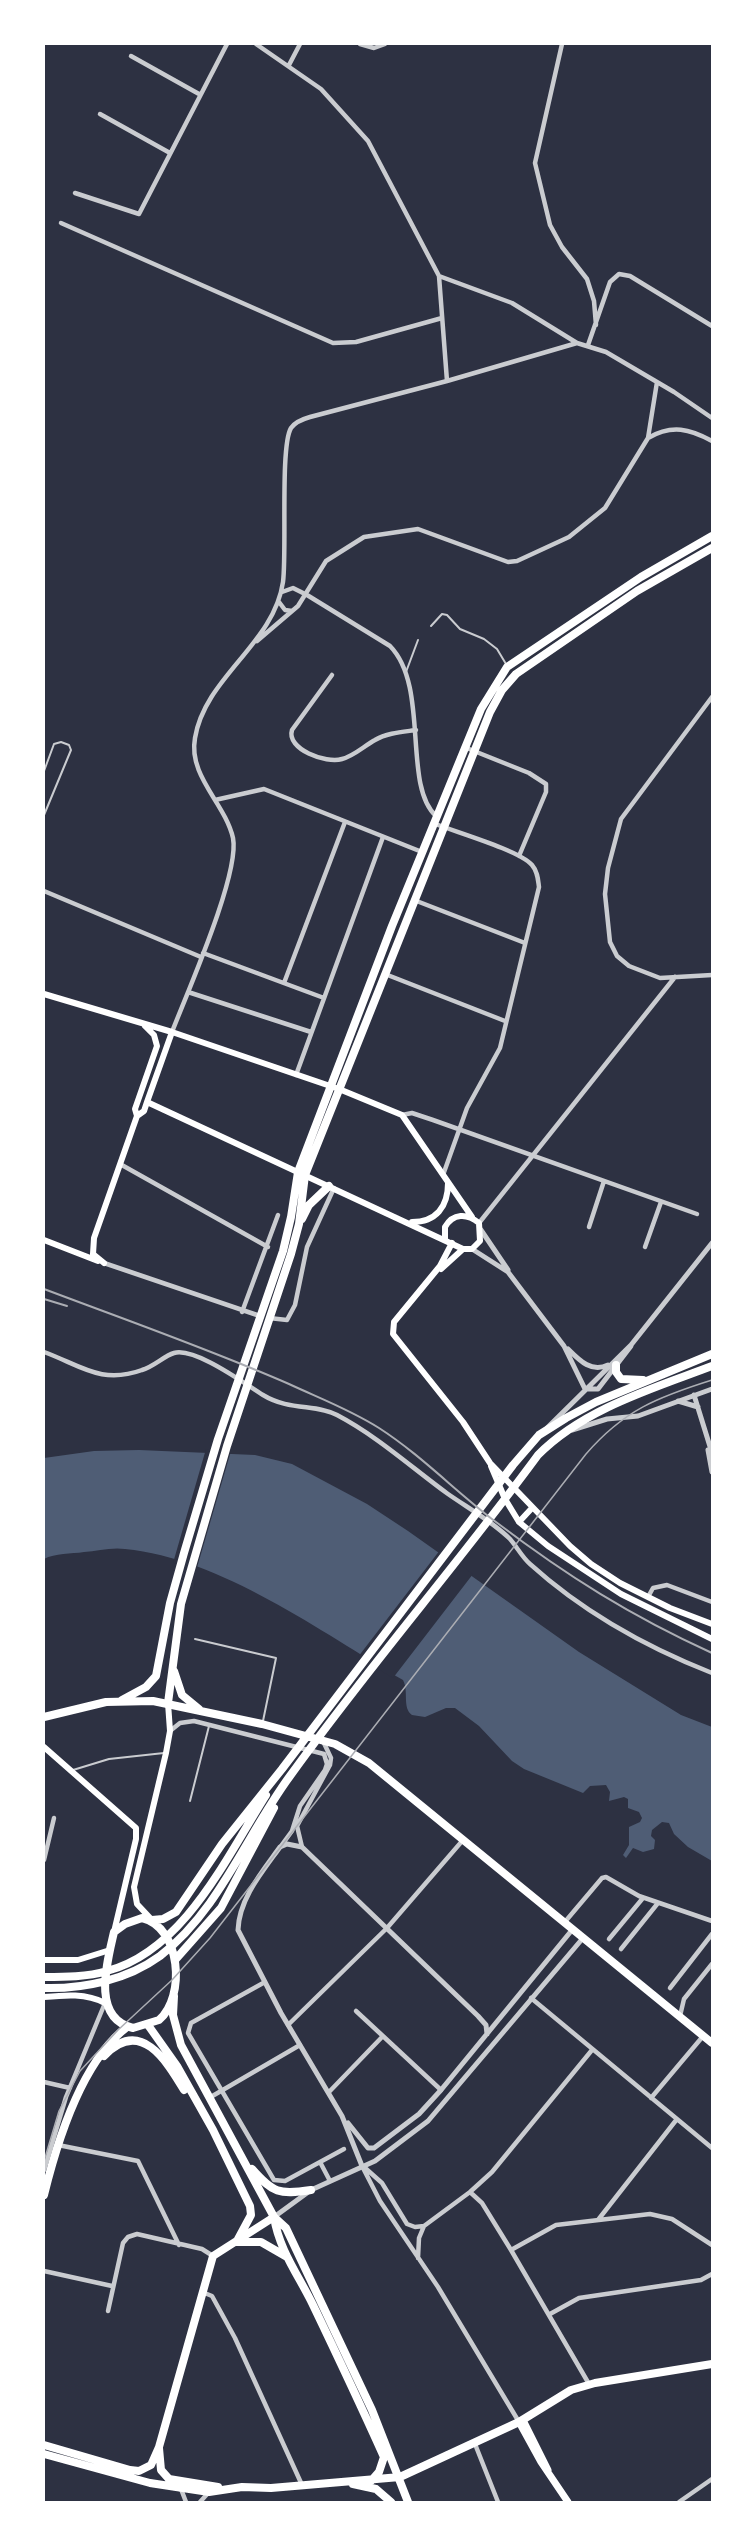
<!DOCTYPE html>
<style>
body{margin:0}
#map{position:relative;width:756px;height:2546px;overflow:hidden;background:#2d3142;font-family:Mulish,sans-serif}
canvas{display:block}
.frame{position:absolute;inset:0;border:45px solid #fff;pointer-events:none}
</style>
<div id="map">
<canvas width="756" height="2546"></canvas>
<div class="frame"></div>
</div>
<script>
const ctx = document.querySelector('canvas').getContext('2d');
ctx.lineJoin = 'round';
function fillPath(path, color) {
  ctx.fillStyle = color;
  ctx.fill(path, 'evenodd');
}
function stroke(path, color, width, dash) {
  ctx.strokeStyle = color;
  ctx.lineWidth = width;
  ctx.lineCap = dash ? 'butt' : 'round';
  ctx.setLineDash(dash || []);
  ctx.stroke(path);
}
const water = new Path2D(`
 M139 1450 255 1455 292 1464 367 1504 408 1531 579 1652 681 1715 712 1727V1861L688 1847 674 1834 669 1823 662 1822 652 1830 651 1836 655 1840 654 1849 643 1852 633 1848 626 1858 623 1855 629 1845V1827L640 1822 642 1818 639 1812 628 1808V1799L624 1797 609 1801 610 1792 606 1785 590 1786 583 1793 524 1769 512 1761 479 1726 455 1708H446L425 1717 412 1715C402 1708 409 1691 403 1680 321 1632 221 1558 125 1549 112 1547 97 1551 84 1552 71 1554 55 1553 44 1559V1458L94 1451Z`);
const pier = new Path2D(`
 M206 1449 231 1451 196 1571 173 1563Z
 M440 1550 473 1574 393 1678 358 1657Z`);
const service = new Path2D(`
 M431 626 442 614 447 615 460 629 484 639 497 649 506 664
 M406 672 418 640
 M44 771 54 744 61 742 69 745 71 750 44 815
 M195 1639 276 1658 263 1721
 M73 1770 109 1759 164 1753
 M190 1801 209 1726`);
const minor = new Path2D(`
 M256 44 321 89 368 141 439 276 447 381
 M360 44 374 48 385 44
 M562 44 535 163 550 225 562 247 587 279 594 301 596 325
 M131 56 199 94
 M289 65 300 44
 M100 114 170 153
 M75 193 139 214 227 44
 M61 223 333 343 356 342 442 318
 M439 276 512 303 577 343
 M588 345 610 282 619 274 630 276 712 326
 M648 438 657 382
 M282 592 293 588 307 595 390 646C430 687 402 785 436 816
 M279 602 285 610 292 611
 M257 641 298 606 326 561 364 537 418 529 508 562 517 561 569 537 605 508 648 438C672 424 690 429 712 441
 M332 675 292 730C286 749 326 764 342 759 354 756 364 746 375 740 387 733 402 732 416 730
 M712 697 621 819 608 868 605 894 610 942 617 956 629 966 660 978 712 975
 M464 747 529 773 546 784V792L519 856
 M215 800 264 789 422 852
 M433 823C455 832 519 850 532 865 538 872 538 880 539 887L500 1048 467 1108 443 1175
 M44 891 201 957
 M414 900 525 943
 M203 953 324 998
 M385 974 505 1021
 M284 983 345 822
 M188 992 311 1032
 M172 1032C187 993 240 874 233 838 225 803 188 776 195 738 205 677 274 644 283 582 287 552 280 446 291 428 295 422 303 419 310 417L447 381 577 343 606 352 674 392 712 418
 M296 1075 383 837
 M402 1115 412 1113 433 1120 697 1214
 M120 1164 268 1247
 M479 1223 675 977
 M589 1227 604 1181
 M645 1247 661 1202
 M104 1263 260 1316
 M242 1312 278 1215
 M269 1318 287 1320 295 1305 307 1247 334 1188
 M44 1352C80 1365 101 1385 142 1370 153 1367 164 1356 174 1353 195 1347 245 1384 263 1395 289 1411 317 1404 337 1415 377 1436 411 1467 448 1494 468 1508 493 1522 510 1539 517 1547 522 1557 530 1564 583 1612 646 1647 712 1673
 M648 1597 653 1588 667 1585 712 1602
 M170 1731 180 1723 194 1721 324 1754 327 1764 325 1770 300 1806 292 1831 281 1846
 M302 1847 297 1826 330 1765 331 1758 323 1741
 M44 1860 54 1818
 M564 1923 602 1878 606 1877 639 1896 712 1921
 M609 1939 643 1898
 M621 1949 658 1903
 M265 1982 191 2023 188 2033 274 2180 285 2181 344 2149
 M670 1988 712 1934
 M531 1998 712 2148
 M356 2011 441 2090
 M680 2016 684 1999 712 1964
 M288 2025 387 1928 463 1840
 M44 2082 70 2088
 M329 2092 383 2036
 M209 2098 300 2045
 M651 2098 704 2035
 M58 2145 138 2161 179 2245
 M320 2162 330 2181
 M362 2166 380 2201 438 2287 519 2422
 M364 2167 382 2183 407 2224 415 2227 424 2226
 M44 2170 66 2097 105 2003
 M470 2192 482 2203 511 2250 589 2384
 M598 2220 677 2119
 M511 2250 556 2225 650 2214 672 2219 712 2245
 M418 2258 419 2238 424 2226 470 2192 492 2172 592 2050
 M44 2271 112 2286
 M202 2292 212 2296 235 2338 302 2485
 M108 2311 123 2243 128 2237 137 2234 202 2249 213 2256
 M550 2314 579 2298 701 2280 712 2274
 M475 2444 498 2502
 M181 2489 186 2502
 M200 2502 209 2492
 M679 2502 712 2479`);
const tertiary = new Path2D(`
 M481 1230 508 1270
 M472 1249 508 1272 564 1346 585 1389
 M568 1349C579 1360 591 1373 608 1365
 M585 1389H598L631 1346
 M694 1395 712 1453
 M678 1401 698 1407
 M547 1428 631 1345 712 1243
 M572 1430 607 1419 638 1416 712 1389
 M708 1450 712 1472
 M348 2123 368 2148H374L419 2114 441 2090 572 1930
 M362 2166 342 2116 281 2013 238 1930C239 1899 262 1872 280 1847L287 1844 302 1847 478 2016 486 2025 487 2034
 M274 2217 311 2190 375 2161 428 2121 583 1938`);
const secondary = new Path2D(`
 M44 994 172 1032 339 1089 402 1115 472 1217
 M147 1102 463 1249H472L480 1241 479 1223C467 1213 453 1213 445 1227V1240
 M137 1116 135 1109 157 1046 154 1035 145 1026
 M412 1222C436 1222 448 1207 448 1183
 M44 1240 98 1261
 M452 1243 440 1266 394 1322 393 1334 463 1422 490 1463 570 1546 591 1564 620 1583 670 1608 712 1624
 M104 1263 93 1254 94 1238 137 1116 144 1111 147 1102 172 1032
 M441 1269 463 1249
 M491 1466 505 1499 519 1522 548 1546 621 1594 712 1639
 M519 1522 532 1508
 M44 1747 136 1828V1839L114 1932
 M152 1920 137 1904 134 1887 166 1753 170 1731 168 1703
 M44 1960H78L110 1950
 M44 1997C65 1995 86 1993 105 2003`);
const primary = new Path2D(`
 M523 2420 548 2470
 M519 2422 541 2462 568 2502`);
const trunk = new Path2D(`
 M302 1219 309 1205 329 1186
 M616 1365V1372L621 1379 643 1380
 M174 1671 182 1695 199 1709
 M122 1700 146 1687 156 1676 170 1603 184 1553 218 1439 283 1251 291 1217 298 1172 392 926 481 709 507 667 641 577 712 536
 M168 1703 181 1604 227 1446 291 1254 299 1224 305 1175 490 712 502 690 516 674 637 591 712 548
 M44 1717 106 1702 153 1701 262 1724 335 1744 369 1763 712 2043
 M142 1918C181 1927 186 1997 159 2020L133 2028C91 2018 107 1963 114 1932L125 1924Z
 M152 1920 163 1919 176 1912 222 1844 282 1769 513 1465 539 1435 566 1418 596 1402 712 1354
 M175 1960 221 1908 274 1808
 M44 1977C65 1977 87 1977 107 1971 184 1951 227 1856 266 1795
 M44 1988C84 1989 127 1980 160 1956 219 1911 247 1834 290 1776 369 1666 458 1564 538 1455 583 1409 654 1388 712 1366
 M174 1996 173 2015 181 2045 274 2217 286 2228 372 2410 408 2502
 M148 2025 177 2066 213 2130 250 2206 251 2215 237 2241
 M104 2056C140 2017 166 2060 184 2090
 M252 2169C273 2193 279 2195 311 2190
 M44 2195C57 2142 82 2061 127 2027
 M274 2217C279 2250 299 2276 313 2305 337 2355 361 2406 384 2457L379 2472 372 2480
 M237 2242H261L287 2257
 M44 2445 130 2470 139 2471 151 2465 159 2447 213 2256 274 2217
 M159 2448 161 2470 169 2479 218 2487
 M44 2454 150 2483 209 2492 242 2487 271 2488 400 2477 519 2422 571 2390 595 2383 712 2364
 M353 2484 376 2489 391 2502`);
const tram = new Path2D(`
 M44 2161 59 2111 80 2071 118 2030 172 1980 210 1938 586 1454C624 1410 658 1397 712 1380`);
const rail = new Path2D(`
 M44 1289C126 1320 209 1349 289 1384 319 1398 351 1410 379 1428 421 1455 456 1492 496 1522 567 1576 631 1616 712 1653
 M44 1299 67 1306`);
fillPath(water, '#4f5d75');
fillPath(pier, '#2d3142');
stroke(service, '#caccd0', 2);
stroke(minor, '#caccd0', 4.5);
stroke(tertiary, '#caccd0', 5);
stroke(secondary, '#fff', 6);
stroke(primary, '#fff', 7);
stroke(trunk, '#fff', 8);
stroke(tram, '#abadb3', 1.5);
stroke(rail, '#abadb3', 2);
</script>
